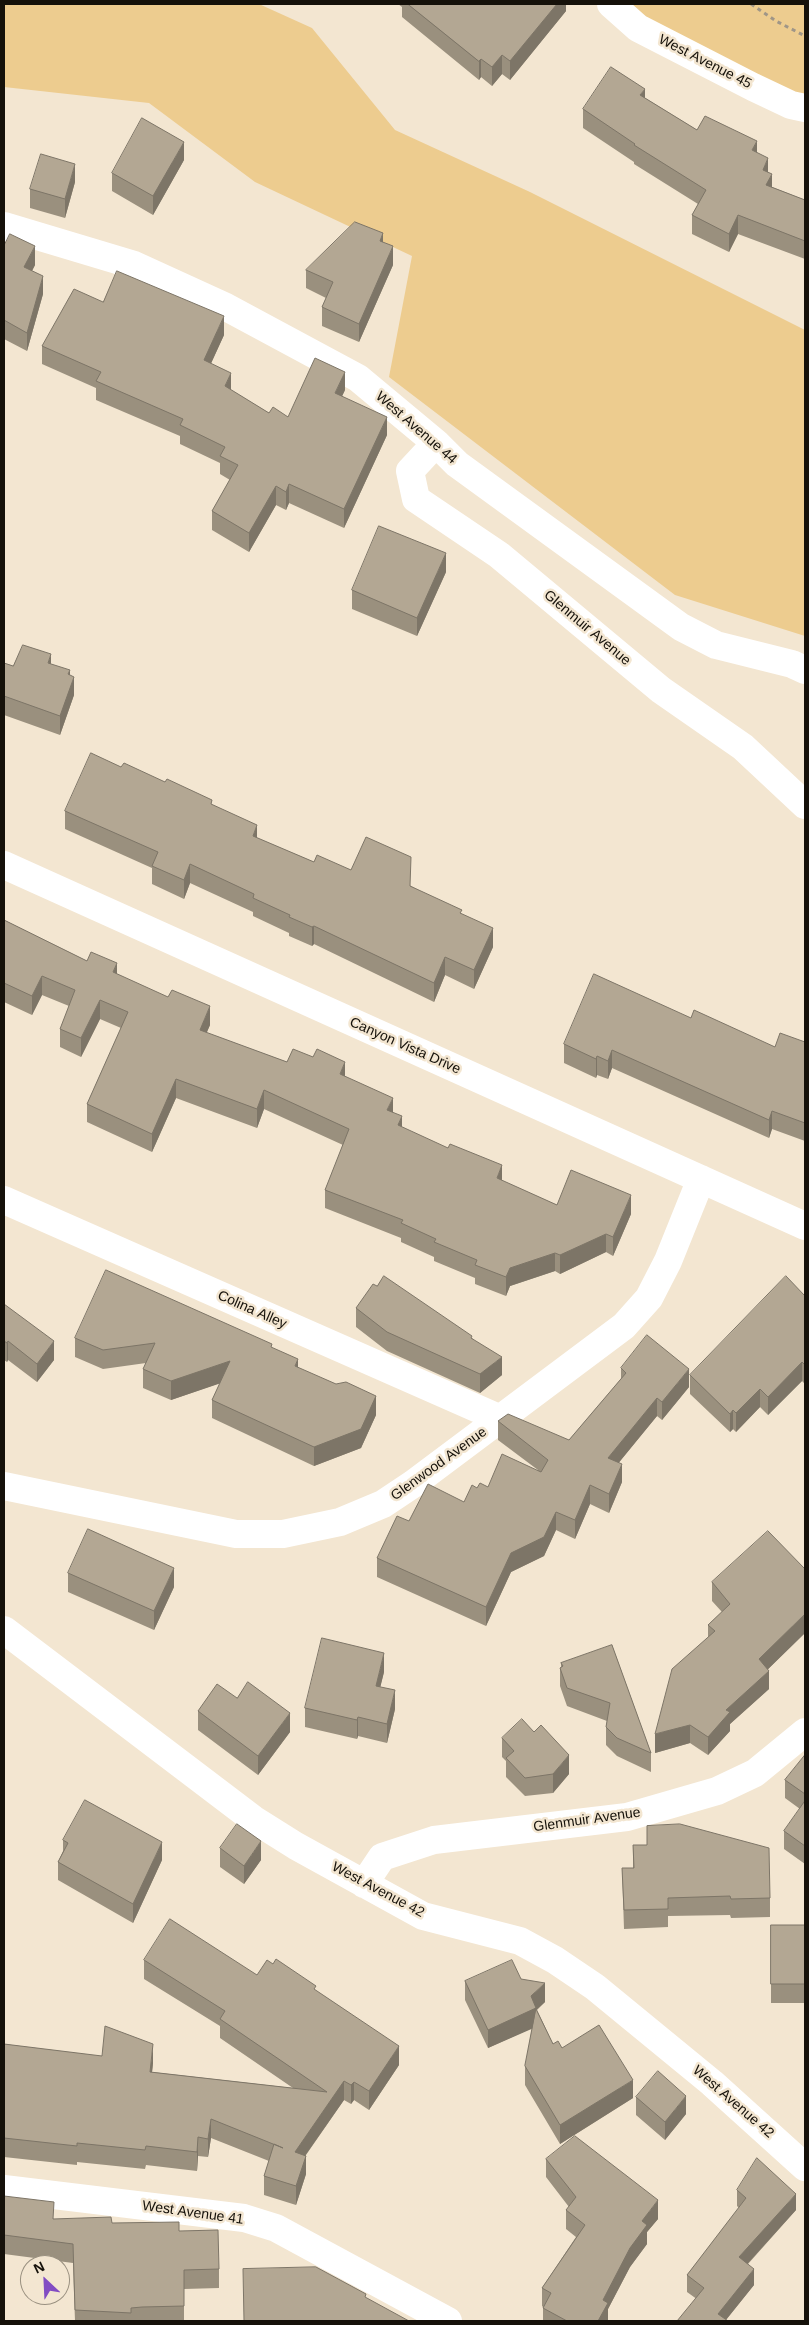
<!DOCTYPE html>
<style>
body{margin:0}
#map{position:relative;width:809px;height:2325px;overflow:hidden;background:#f3e6d1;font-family:Helvetica,sans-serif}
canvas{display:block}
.frame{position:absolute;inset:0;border:5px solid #15110a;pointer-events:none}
.north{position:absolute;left:20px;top:2255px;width:50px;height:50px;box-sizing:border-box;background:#f3e6d1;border:1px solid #9a9181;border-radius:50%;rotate:335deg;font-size:14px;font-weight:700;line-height:20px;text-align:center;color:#15110a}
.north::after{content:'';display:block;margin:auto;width:18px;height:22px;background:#824cc3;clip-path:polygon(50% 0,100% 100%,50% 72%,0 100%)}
</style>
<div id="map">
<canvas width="809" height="2325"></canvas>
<div class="frame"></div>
<div class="north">N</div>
</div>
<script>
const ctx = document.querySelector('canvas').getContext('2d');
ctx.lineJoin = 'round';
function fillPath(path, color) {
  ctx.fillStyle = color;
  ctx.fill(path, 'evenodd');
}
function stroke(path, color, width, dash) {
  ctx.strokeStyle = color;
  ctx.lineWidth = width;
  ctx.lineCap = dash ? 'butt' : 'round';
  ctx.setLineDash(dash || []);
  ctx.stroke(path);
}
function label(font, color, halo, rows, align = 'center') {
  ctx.font = font + ' Helvetica,sans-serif';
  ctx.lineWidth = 5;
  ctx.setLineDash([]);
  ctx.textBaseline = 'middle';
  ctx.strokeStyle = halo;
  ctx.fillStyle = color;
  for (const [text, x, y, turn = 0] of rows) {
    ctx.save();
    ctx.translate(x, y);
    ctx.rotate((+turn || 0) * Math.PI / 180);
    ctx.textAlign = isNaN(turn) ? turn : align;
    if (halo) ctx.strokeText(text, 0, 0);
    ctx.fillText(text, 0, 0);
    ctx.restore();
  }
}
const green = new Path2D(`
 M4 4H259L312 28 395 130 530 192 805 330V636L675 595 389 377 412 256 255 182 149 103 4 87Z
 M628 4H805V95L785 91 646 20Z`);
const path = new Path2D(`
 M751 4 776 21 805 36`);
const minor = new Path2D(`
 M611 4 638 28 753 87 791 105 805 108
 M4 226 134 265 226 307 358 378 436 443 457 464 681 627 716 645 792 664 805 670
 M436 443 410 471 416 499 499 555 661 690 743 747 805 805
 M4 865 805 1226
 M4 1200 501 1419
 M4 1486 236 1534H283L340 1522 383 1504 413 1484 624 1326 649 1298 668 1261 701 1179
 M4 1630 253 1819 296 1846 423 1916 520 1941 555 1960 595 1987 712 2083 805 2167
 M364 1884 382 1857 434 1840 627 1817 717 1791 755 1773 805 1732
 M4 2189 244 2218 276 2228 448 2321`);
const wall = new Path2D(`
 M398 4H566V11L510 80 502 74 492 86 481 77 479 80 402 17V7Z
 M645 98 697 130 757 153 768 172 772 187 805 200V259L738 234 729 252 692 234V215L698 204 634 164V162L583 128V109Z
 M184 160 153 215 112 191V173Z
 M75 182 65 218 30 208V189Z
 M383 242 393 265 359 342 322 326V307L326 298 306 288V270Z
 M4 246 35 265 32 271 43 294 27 351 4 339Z
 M103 302 224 335 211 363 231 390 269 413 288 417 345 390 342 396 387 435 344 528 289 503 286 510 276 505 249 552 212 530V511L230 480 220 474V463L180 444V436L96 400V388L42 364V346Z
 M446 572 417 636 352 609V590Z
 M4 663 13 666 51 664 70 675 74 695 60 735 4 715Z
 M121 767 212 805 257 838 314 862 351 870 411 886 462 914 493 947 474 989 445 975 434 1002 314 944 312 946 289 936V933L253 916V912L190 883 184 899 152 884V868L65 829V811Z
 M4 920 87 961 117 974 210 1025 206 1033 287 1062 345 1076 393 1113 402 1127 502 1181 557 1205 631 1214 613 1256 606 1252 560 1274 555 1271 510 1286 506 1296 475 1284V1278L434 1261V1257L401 1242V1238L325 1208V1190L343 1145 264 1109 257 1128 176 1098 152 1152 87 1122V1104L121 1028 100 1019 81 1057 60 1047V1029L69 1006 42 995 32 1015 4 1002Z
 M691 1018 775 1047 805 1042V1141L772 1129 769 1138 612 1068 608 1079 597 1075 596 1078 564 1063V1044Z
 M805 1296V1384L802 1381 768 1415 760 1407 736 1432 733 1429 730 1432 690 1394V1375Z
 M4 1304 54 1360 37 1382 8 1360 7 1362 4 1360Z
 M356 1308 472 1338 502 1375 480 1393 387 1351 356 1327Z
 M75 1338 272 1348 298 1368 376 1415 361 1448 314 1466 212 1418V1400L220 1383 171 1400 143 1388V1369L146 1363 103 1369 75 1357Z
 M621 1368 689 1387 662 1420 657 1416 619 1462 622 1482 609 1513 590 1504 575 1539 556 1530 544 1556 511 1572 486 1626 377 1577V1558L409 1521 464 1502 477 1488 488 1487 538 1470 498 1440V1421L569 1440 621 1379Z
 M68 1573 174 1587 154 1630 68 1592Z
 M712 1582 805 1633 768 1669 769 1689 730 1724V1731L708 1755 690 1743 655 1753 708 1637V1625L722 1612 712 1601Z
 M612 1645 651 1753V1772L617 1756 606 1745V1727L607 1721 567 1706 560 1686V1668L561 1667V1663Z
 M384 1672 380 1687 395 1709 387 1743 358 1736 357 1739 305 1727V1708Z
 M237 1698 290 1732 258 1775 198 1730V1711Z
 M502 1738 569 1774 553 1793 525 1796 506 1777V1761L502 1757Z
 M805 1755V1864L784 1849V1831L800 1809 785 1798V1780Z
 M63 1840 162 1860 133 1923 58 1880V1862L63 1851Z
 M633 1845 770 1898V1917L731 1918 730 1915 668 1916V1927L624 1929 622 1868H633Z
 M220 1848 261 1860 244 1884 220 1867Z
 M771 1925H805V2003H771Z
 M144 1960 257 1975 316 1991 399 2065 369 2110 354 2100 351 2104 344 2100 306 2155V2174L296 2205 264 2195V2176L269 2161 211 2138 208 2157 198 2156 197 2171 146 2165 145 2169 77 2162V2165L4 2157V2044L153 2063 152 2072 293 2088 220 2038V2026L144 1979Z
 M521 1979 545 2002 537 2010 553 2044 562 2048 633 2098 560 2144 525 2085V2066L532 2028 488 2048 465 2000V1981Z
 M636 2097 686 2114 665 2140 636 2115Z
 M546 2159 658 2219 647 2232V2244L630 2267 608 2309V2321H543V2307L542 2306V2288L576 2237 566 2229V2210L569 2207 546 2177Z
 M737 2190 796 2210 748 2264 754 2285 726 2320 687 2292V2275L739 2208 737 2206Z
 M4 2196 54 2219 112 2223 179 2231 219 2269V2288L184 2289V2321H75L73 2263 4 2254Z`);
const shadedWall = new Path2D(`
 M557 4H566V11L510 80V61Z
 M502 55V74L492 86V67Z
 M481 59V77L479 80V61Z
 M645 89V107L640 95Z
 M757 141V159L752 150Z
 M184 142V160L153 215V196Z
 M768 158V177L763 170Z
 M75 164V182L65 218V199Z
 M772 174V193L766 185Z
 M738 215V234L729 252V234Z
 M383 233V252L380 241Z
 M35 246V265L24 286V267Z
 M393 246V265L359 342V324Z
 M43 276V294L27 351V333Z
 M224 316V335L204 379V360Z
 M345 372V390L335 411V393Z
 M231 373V392L225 386Z
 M387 417V435L344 528V509Z
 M289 484V503L286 510V492Z
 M276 486V505L249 552V533Z
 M446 553V572L417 636V618Z
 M51 654V672L48 663Z
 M70 670V688L74 677V695L60 735V716L68 674Z
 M257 825V844L253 836Z
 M190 864V883L184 899V880Z
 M314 926V944L312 946V927Z
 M493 928V947L474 989V970Z
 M445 957V975L434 1002V983Z
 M117 963V981L113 972Z
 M42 976V995L32 1015V996Z
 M100 1000V1019L81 1057V1038Z
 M210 1006V1025L200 1049V1030Z
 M612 1050V1068L608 1079V1061Z
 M597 1056V1075L596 1078V1059Z
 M345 1062V1081L340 1074Z
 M176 1079V1098L152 1152V1134Z
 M264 1090V1109L257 1128V1109Z
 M393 1098V1116L387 1110Z
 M772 1111V1129L769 1138V1120Z
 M402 1116V1135L398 1125Z
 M502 1165V1184L497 1178Z
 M631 1195V1214L613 1256V1237Z
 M606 1234V1252L560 1274V1255Z
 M555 1253V1271L510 1286 506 1296V1277L510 1268Z
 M8 1341V1360L7 1362V1343Z
 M54 1341V1360L37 1382V1364Z
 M502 1357V1375L480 1393V1374Z
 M298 1359V1378L295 1366Z
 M230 1361V1380L171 1400V1381Z
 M802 1362V1381L768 1415V1397Z
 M689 1369V1387L662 1420V1402Z
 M760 1389V1407L736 1432V1413Z
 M376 1396V1415L361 1448 314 1466V1447Z
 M657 1398V1416L608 1476V1458Z
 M733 1410V1429L730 1432V1414Z
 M622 1464V1482L609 1513V1494Z
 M590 1485V1504L575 1539V1520Z
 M556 1512V1530L544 1556 511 1572 486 1626V1607L511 1553Z
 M174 1568V1587L154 1630V1611Z
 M805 1614V1633L759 1678V1659Z
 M384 1653V1672L376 1705V1686Z
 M769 1671V1689L730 1724V1731L708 1755V1737L726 1710Z
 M395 1690V1709L387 1743V1724Z
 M290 1713V1732L258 1775V1756Z
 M358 1717V1736L357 1739V1720Z
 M690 1725V1743L655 1753V1734Z
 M569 1755V1774L553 1793V1774Z
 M261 1841V1860L244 1884V1866Z
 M162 1842V1860L133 1923V1904Z
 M545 1983V2002L536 2010V2027L488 2048V2030L531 1996Z
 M153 2044V2063L150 2091V2072Z
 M399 2046V2065L369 2110V2091Z
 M633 2080V2098L560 2144V2125Z
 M344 2081V2100L295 2170V2152Z
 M354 2082V2100L351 2104V2085Z
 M686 2096V2114L665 2140V2122Z
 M211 2119V2138L208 2157V2139Z
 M198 2137V2156L197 2171V2152Z
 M306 2156V2174L296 2205V2186Z
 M796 2194V2210L739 2273V2257Z
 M658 2200V2219L647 2232V2244L630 2267 608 2309V2321H598L603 2300 642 2221Z
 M754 2269V2285L725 2321 718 2314Z`);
const building = new Path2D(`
 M408 4H557L510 61 502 55 492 67 481 59 479 61Z
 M611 67 645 89 640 95 697 130 705 116 757 141 752 150 768 158 763 170 772 174 766 185 805 200V241L738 215 729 234 692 215 706 190 634 145 635 144 583 109Z
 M142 118 184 142 153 196 112 173Z
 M41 154 75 164 65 199 30 189Z
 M355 222 383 233 380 241 393 246 359 324 322 307 333 282 306 270Z
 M10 234 35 246 24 267 43 276 27 333 4 320V246Z
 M117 271 224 316 204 360 231 373 225 386 269 413 273 407 288 417 315 358 345 372 335 393 387 417 344 509 289 484 286 492 276 486 249 533 212 511 238 465 220 456 225 447 180 425 183 419 96 381 101 372 42 346 74 289 103 302Z
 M379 526 446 553 417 618 352 590Z
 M23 645 51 654 48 663 70 670 68 674 74 677 60 716 4 696V663L13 666Z
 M91 753 121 767 124 763 165 782 167 779 212 800 211 804 257 825 253 836 314 862 317 855 351 870 366 837 411 857 410 886 462 910 460 913 493 928 474 970 445 957 434 983 314 926 312 927 289 917 290 915 253 898 254 894 190 864 184 880 152 866 158 852 65 811Z
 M4 920 87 961 91 952 117 963 113 972 168 997 172 990 210 1006 200 1030 287 1062 293 1049 313 1057 317 1049 345 1062 340 1074 393 1098 387 1110 402 1116 398 1125 448 1148 450 1144 502 1165 497 1178 557 1205 571 1170 631 1195 613 1237 606 1234 560 1255 555 1253 510 1268 506 1277 475 1265 477 1260 434 1242 436 1239 401 1223 403 1220 325 1190 349 1129 264 1090 257 1109 176 1079 152 1134 87 1104 128 1012 100 1000 81 1038 60 1029 75 990 42 976 32 996 4 983Z
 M594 974 691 1018 694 1010 775 1047 780 1033 805 1042V1123L772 1111 769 1120 612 1050 608 1061 597 1056 596 1059 564 1044Z
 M106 1270 272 1344 271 1347 298 1359 295 1366 336 1384 346 1382 376 1396 361 1429 314 1447 212 1400 230 1361 171 1381 143 1369 155 1343 103 1350 75 1338Z
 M384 1276 472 1336 471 1338 502 1357 480 1374 387 1332 356 1308 373 1284 377 1286Z
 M786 1276 805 1296V1365L802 1362 768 1397 760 1389 736 1413 733 1410 730 1414 690 1375Z
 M4 1304 54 1341 37 1364 8 1341 7 1343 4 1341Z
 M647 1335 689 1369 662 1402 657 1398 608 1458 622 1464 609 1494 590 1485 575 1520 556 1512 544 1537 511 1553 486 1607 377 1558 397 1516 409 1521 428 1484 464 1502 472 1485 477 1488 480 1483 488 1487 502 1454 541 1472 548 1460 498 1421 508 1414 569 1440 626 1373 621 1368Z
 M88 1529 174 1568 154 1611 68 1573Z
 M768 1531 805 1569V1614L759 1659 769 1671 726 1710 730 1712 708 1737 690 1725 655 1734 672 1669 715 1631 708 1625 730 1604 712 1582Z
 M322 1638 384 1653 376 1686 395 1690 387 1724 358 1717 357 1720 305 1708Z
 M612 1645 651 1753 617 1738 606 1727 610 1703 567 1688 560 1668 563 1666 561 1663Z
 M248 1682 290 1713 258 1756 198 1711 217 1684 237 1698Z
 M522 1719 534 1732 541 1725 569 1755 553 1774 525 1778 506 1758 514 1751 502 1738Z
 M805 1755V1794L785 1780Z
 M85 1800 162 1842 133 1904 58 1862 68 1843 63 1840Z
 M805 1801V1846L784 1831Z
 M237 1824 261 1841 244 1866 220 1848Z
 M680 1824 769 1848 770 1898 731 1899 730 1896 668 1898V1909L624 1910 622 1868H634L633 1845H647V1826Z
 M170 1919 257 1975 267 1960 273 1964 276 1959 316 1986 314 1989 399 2046 369 2091 354 2082 351 2085 344 2081 295 2152 306 2156 296 2186 264 2176 274 2144 283 2148 211 2119 208 2139 198 2137 197 2152 146 2146 145 2150 77 2143V2146L4 2138V2044L102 2056 105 2026 153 2044 150 2072 327 2092 220 2019 225 2011 144 1960Z
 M771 1925H805V1984H771Z
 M512 1960 521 1979 545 1983 531 1996 536 2008 488 2030 465 1981Z
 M536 2009 553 2044 558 2041 562 2048 599 2025 633 2080 560 2125 525 2066Z
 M658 2071 686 2096 665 2122 636 2097Z
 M575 2136 658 2200 642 2221 647 2225 630 2248 603 2300 608 2303 598 2321H567L543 2308 551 2293 542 2288 585 2225 566 2210 576 2197 546 2159Z
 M757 2158 796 2194 739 2257 754 2269 718 2314 728 2321H677L704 2288 687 2275 746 2198 737 2190Z
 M4 2196 54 2202 53 2219 111 2217 112 2223 179 2222V2231L218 2230 219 2269 184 2270V2306L142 2307 131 2308V2313L75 2310 73 2244 4 2235Z
 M316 2267 366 2294 365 2297 409 2321H244L243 2269Z`);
const streetNames = [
 ["West Avenue 45",705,62,27],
 ["West Avenue 44",416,428,41],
 ["Glenmuir Avenue",587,628,40],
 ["Canyon Vista Drive",405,1046,24],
 ["Colina Alley",252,1310,24],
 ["Glenwood Avenue",439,1464,-36],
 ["Glenmuir Avenue",587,1820,-8],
 ["West Avenue 42",378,1890,28],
 ["West Avenue 42",733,2102,41],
 ["West Avenue 41",193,2213,8]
];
fillPath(green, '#edcc8f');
stroke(path, '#a09687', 3, [4, 4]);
stroke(minor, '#fff', 28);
fillPath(wall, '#9a907e');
fillPath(shadedWall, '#7d7567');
fillPath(building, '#b3a793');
stroke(building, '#7d7567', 1);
label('14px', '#15110a', '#f3e6d1', streetNames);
</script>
